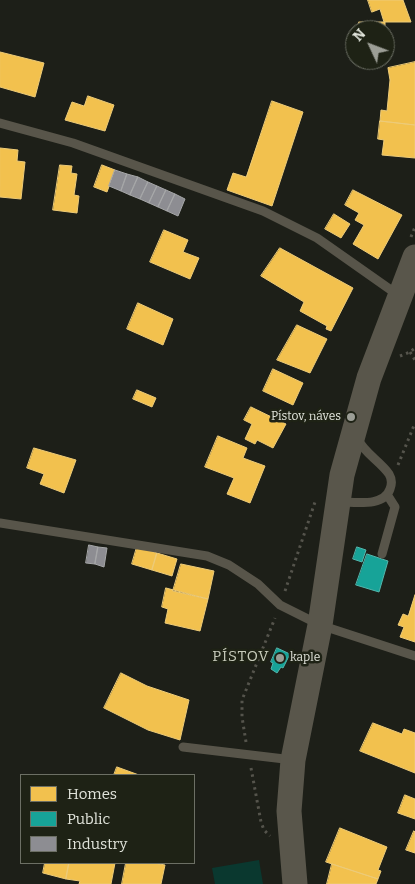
<!DOCTYPE html>
<meta charset="utf-8">
<style>
body{margin:0}
#map{position:relative;width:415px;height:884px;overflow:hidden;background:#1d1f18;font-family:Bitter,serif}
canvas{display:block}
.legend{position:absolute;left:20px;top:774px;width:175px;height:90px;box-sizing:border-box;background:#1e2215;border:1px solid #6c6f64;margin:0;padding:6px 9px;list-style:none;font-size:15px;color:#e0e3da}
.legend li{display:flex;align-items:center;gap:10px;height:25px}
.legend b{width:25px;border:1px solid #6c6f64}
.north{position:absolute;left:345px;top:20px;width:50px;height:50px;box-sizing:border-box;background:#1e2215;border:1px solid #6c6f64;border-radius:50%;rotate:313deg;font-size:14px;font-weight:700;line-height:20px;text-align:center;color:#e0e3da}
.north::after{content:'';display:block;margin:auto;width:18px;height:22px;background:#9c9e96;clip-path:polygon(50% 0,100% 100%,50% 72%,0 100%)}
</style>
<div id="map">
<canvas width="415" height="884"></canvas>
<ul class="legend">
<li><b style="height:14px;background:#f2c14e"></b>Homes</li>
<li><b style="height:14px;background:#17a398"></b>Public</li>
<li><b style="height:14px;background:#8d8d92"></b>Industry</li>
</ul>
<div class="north">N</div>
</div>
<script>
const ctx = document.querySelector('canvas').getContext('2d');
ctx.lineJoin = 'round';
function fillPath(path, color) {
  ctx.fillStyle = color;
  ctx.fill(path, 'evenodd');
}
function stroke(path, color, width, dash) {
  ctx.strokeStyle = color;
  ctx.lineWidth = width;
  ctx.lineCap = dash ? 'butt' : 'round';
  ctx.setLineDash(dash || []);
  ctx.stroke(path);
}
function label(font, color, halo, rows, align = 'center') {
  ctx.font = font + ' Bitter,serif';
  ctx.lineWidth = 5;
  ctx.setLineDash([]);
  ctx.textBaseline = 'middle';
  ctx.strokeStyle = halo;
  ctx.fillStyle = color;
  for (const [text, x, y, turn = 0] of rows) {
    ctx.save();
    ctx.translate(x, y);
    ctx.rotate((+turn || 0) * Math.PI / 180);
    ctx.textAlign = isNaN(turn) ? turn : align;
    if (halo) ctx.strokeText(text, 0, 0);
    ctx.fillText(text, 0, 0);
    ctx.restore();
  }
}
const water = new Path2D(`
 M259 860 263 884H215L212 868Z`);
const homes = new Path2D(`
 M368 0H403L411 22H384L380 9 372 12Z
 M359 22H385V30H358Z
 M0 52 44 63 35 97 0 87Z
 M415 62V125L380 121 381 110 387 111 390 80 388 68Z
 M88 96 114 105 105 131 65 120 72 102 84 106Z
 M272 101 303 112 272 206 227 190 233 173 246 177Z
 M380 121 415 125V158L382 155 384 140 378 139Z
 M0 148 18 150 17 161 25 162 21 199 0 197Z
 M60 165 72 166 71 173 77 174 74 195 79 196 77 213 53 210Z
 M102 165 115 170 107 192 94 187Z
 M353 190 402 215 378 259 353 244 364 225 355 220 359 213 345 205Z
 M334 214 350 224 341 238 325 229Z
 M164 230 188 240 183 252 199 258 190 279 150 262Z
 M280 248 353 288 331 331 326 329 327 326 300 311 304 302 261 276Z
 M138 303 173 319 163 345 127 329Z
 M297 325 327 339 310 373 277 360Z
 M273 369 303 383 293 405 263 391Z
 M137 390 156 398 152 407 133 399Z
 M251 407 286 424 273 448 257 440 255 444 245 439 252 424 244 420Z
 M218 436 247 448 243 458 265 466 250 503 227 494 234 478 205 467Z
 M34 448 76 460 64 493 40 484 44 474 27 468Z
 M137 547 157 553 152 570 132 564Z
 M157 553 177 559 172 576 152 570Z
 M181 564 214 571 208 599 173 591Z
 M166 588 208 599 200 631 165 623 168 609 162 607Z
 M415 595V642L400 637 404 627 398 625 403 614 408 616Z
 M121 673 147 686 189 700 180 740 148 730 104 708Z
 M373 723 402 734 404 729 415 733V773L360 751Z
 M117 767 139 775H114Z
 M405 795 415 799V819L398 813Z
 M340 828 387 847 378 870 381 871 378 879 326 862Z
 M414 831 415 832V853L406 850Z
 M45 863H69L66 879 43 873Z
 M69 863H115L111 884H79L80 881 66 879Z
 M126 863H154L165 865 161 884H122Z
 M332 864 378 879 376 884H327Z`);
const public = new Path2D(`
 M357 547 366 550 362 562 353 559Z
 M367 554 388 561 379 592 356 585Z
 M277 648 290 654 283 668 281 667 277 673 271 669 273 663 271 662Z`);
const industry = new Path2D(`
 M115 170 127 174 121 191 109 186Z
 M127 174 138 177 130 195 121 191Z
 M138 177 148 182 140 199 130 195Z
 M148 182 157 186 149 203 140 199Z
 M157 186 166 190 158 207 149 203Z
 M166 190 175 194 167 211 158 207Z
 M175 194 185 199 178 216 167 211Z
 M89 545 98 547 95 564 86 563Z
 M98 547 107 548 104 567 95 564Z`);
const path = new Path2D(`
 M411 237 415 227
 M410 352 415 360
 M400 356 410 352 415 348
 M398 465 415 423
 M285 591 315 502
 M246 742 242 717V700L275 618
 M251 768 261 822 264 830 270 836`);
const lane = new Path2D(`
 M0 123 73 143 263 211 317 238 398 295
 M340 502C356 502 384 507 390 489 392 484 392 479 389 474 380 461 364 453 357 438
 M0 523 207 556 229 565 258 584 280 605 320 625 415 656
 M382 554 395 507 388 496
 M183 747 293 760`);
const secondary = new Path2D(`
 M295 884 289 811 293 760 320 625 342 475 369 378 415 257`);
const markers = [
 [351,417,5,"#9c9e96"],
 [280,658,5,"#9c9e96"]
];
const poiNames = [
 ["Pístov, náves",341,417],
 ["kaple",290,658,"left"]
];
const quarterNames = [
 ["PÍSTOV",241,657]
];
fillPath(water, '#0a382f');
fillPath(homes, '#f2c14e');
stroke(homes, '#edcb78', 1);
fillPath(public, '#17a398');
stroke(public, '#53b6ac', 1);
fillPath(industry, '#8d8d92');
stroke(industry, '#a6a7a8', 1);
stroke(path, '#55544c', 3, [2.5, 4]);
stroke(lane, '#58554a', 9);
stroke(secondary, '#59564b', 25);
for (const [x, y, r, color] of markers) {
  const dot = new Path2D();
  dot.arc(x, y, r, 0, 2 * Math.PI);
  ctx.fillStyle = color;
  ctx.fill(dot);
  stroke(dot, '#1e2215', 2);
}
label('12px', '#e0e3da', '#1e2215', poiNames, 'right');
ctx.letterSpacing = '1px';
label('15px', '#c7cbbb', '#1e2215', quarterNames);
ctx.letterSpacing = '0px';
</script>
